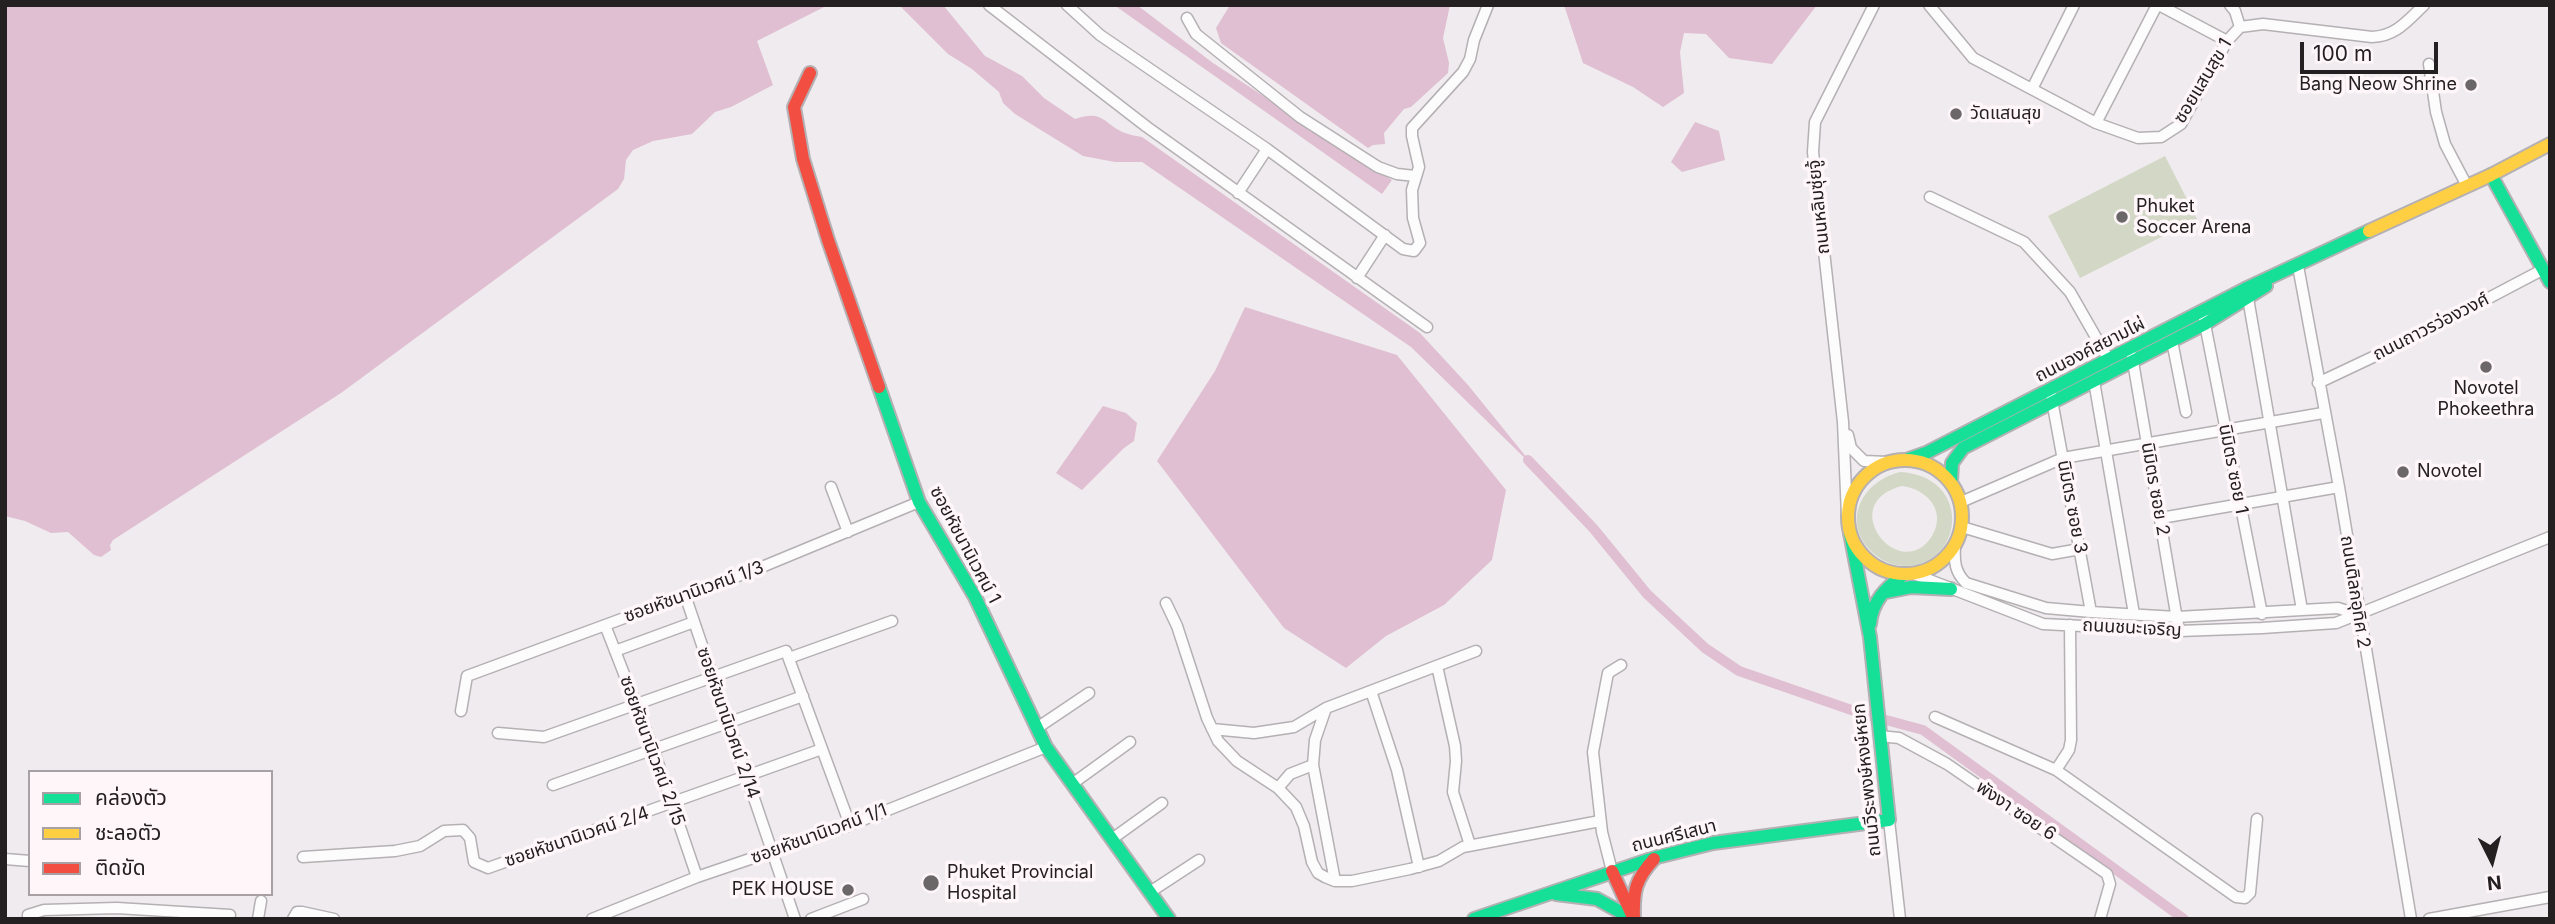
<!DOCTYPE html>
<meta charset="utf-8">
<style>
body{margin:0}
#map{position:relative;width:2555px;height:924px;overflow:hidden;background:#f0ebee;font-family:Inter,"Noto Sans Thai",sans-serif}
canvas{display:block}
.frame{position:absolute;inset:0;border:7px solid #242022;pointer-events:none}
.legend{position:absolute;left:28px;top:770px;width:245px;height:126px;box-sizing:border-box;background:#fff6fa;border:2px solid #a7a0a4;margin:0;padding:9px 12px;list-style:none;font-size:21px;color:#242022}
.legend li{display:flex;align-items:center;gap:14px;height:35px}
.legend b{width:35px;border:2px solid #a7a0a4}
.north{position:absolute;left:2457px;top:826px;width:70px;height:70px;-webkit-text-stroke:5px #fff6fa;paint-order:stroke;rotate:174deg;font-size:19px;font-weight:700;line-height:28px;text-align:center;color:#242022}
.north::after{content:'';display:block;margin:auto;width:24px;height:32px;background:#242022;clip-path:polygon(50% 0,100% 100%,50% 72%,0 100%)}
.scale{position:absolute;left:2300px;top:42px;width:138px;height:32px;box-sizing:border-box;border:4px solid #242022;border-top:0;padding-left:9px;font-size:21px;line-height:24px;white-space:nowrap;color:#242022;-webkit-text-stroke:5px #fff6fa;paint-order:stroke}
</style>
<div id="map">
<canvas width="2555" height="924"></canvas>
<div class="frame"></div>
<ul class="legend">
<li><b style="height:9px;background:#16e098"></b>คล่องตัว</li>
<li><b style="height:9px;background:#ffcf43"></b>ชะลอตัว</li>
<li><b style="height:9px;background:#f24e42"></b>ติดขัด</li>
</ul>
<div class="north">N</div>
<div class="scale">100 m</div>
</div>
<script>
const ctx = document.querySelector('canvas').getContext('2d');
ctx.lineJoin = 'round';
function fillPath(path, color) {
  ctx.fillStyle = color;
  ctx.fill(path, 'evenodd');
}
function stroke(path, color, width, dash) {
  ctx.strokeStyle = color;
  ctx.lineWidth = width;
  ctx.lineCap = dash ? 'butt' : 'round';
  ctx.setLineDash(dash || []);
  ctx.stroke(path);
}
function label(font, color, halo, rows, align = 'center') {
  ctx.font = font + ' Inter,"Noto Sans Thai",sans-serif';
  ctx.lineWidth = 7;
  ctx.setLineDash([]);
  ctx.textBaseline = 'middle';
  ctx.strokeStyle = halo;
  ctx.fillStyle = color;
  for (const [text, x, y, turn = 0] of rows) {
    ctx.save();
    ctx.translate(x, y);
    ctx.rotate((+turn || 0) * Math.PI / 180);
    ctx.textAlign = isNaN(turn) ? turn : align;
    if (halo) ctx.strokeText(text, 0, 0);
    ctx.fillText(text, 0, 0);
    ctx.restore();
  }
}
const green = new Path2D(`
 M2165 156 2197 219 2080 278 2048 216Z
 M1900 472C1972 476 1965 563 1907 566 1892 566 1879 560 1869 549 1842 518 1864 481 1900 472ZM1902 486C1927 489 1947 511 1932 536 1900 586 1834 503 1902 486Z`);
const water = new Path2D(`
 M5 5H828L757 41 773 85 731 107 715 112 692 134 653 141 633 150 626 160 624 179 618 189 341 393 113 540 110 545 111 550 101 557 94 555 68 532 51 533 25 521 5 516Z
 M899 5H943L985 56 1022 76 1044 98 1075 119C1104 109 1103 124 1125 133 1130 135 1137 136 1142 137L1420 333 1468 385 1536 469 1411 347 1142 162H1115L1083 156 1015 114 1003 103 999 92 972 69 948 54Z
 M1114 5H1137L1213 63 1392 180 1382 194Z
 M1230 5H1450L1443 38 1449 63 1448 73 1411 107 1404 109 1384 133 1385 144 1373 145 1368 148 1221 43 1216 28Z
 M1564 5H1817L1772 64 1729 58 1706 34 1684 33 1680 52 1684 93 1663 107 1633 87 1583 63Z
 M1695 122 1719 131 1725 160 1682 172 1671 162Z
 M1245 307 1397 355 1506 490 1492 560 1444 605 1386 636 1346 668 1284 628 1157 461 1215 371Z
 M1103 406 1126 413 1137 423 1134 441 1124 448 1082 490 1056 473Z`);
const canal = new Path2D(`
 M1528 460 1593 528 1647 594 1705 648 1739 671 1860 713 1923 730 2184 919`);
const street = new Path2D(`
 M989 5 1147 127 1427 327
 M1067 5 1100 35 1267 149 1403 249 1414 251 1420 243 1413 218 1412 190 1419 167 1412 136V128L1463 72 1470 59 1474 40 1488 5
 M1929 5 1973 58 2096 123 2138 138 2161 137 2181 124 2227 41 2240 27 2263 24 2372 37C2396 36 2407 21 2424 5
 M2159 5 2227 41
 M2230 5 2235 11 2240 27
 M1187 18 1196 34 1300 117 1378 167 1397 174 1415 176
 M2429 64 2436 112 2445 144 2467 186
 M2032 89 2074 5
 M2096 123 2157 5
 M1238 193 1267 149
 M1930 197 2024 242 2070 292 2109 360
 M2298 266 2339 487 2411 919
 M1357 278 1385 235
 M2248 298 2302 610
 M2204 319 2262 614
 M2172 341 2186 412
 M2132 356 2179 631
 M2094 381 2134 614
 M2318 383 2409 340 2542 270
 M2051 395 2091 612
 M1848 435 1851 448 1864 461 1887 462
 M831 487 848 532
 M1961 502 2063 458 2323 413
 M1847 516 1843 422 1813 152 1815 122 1874 5
 M2161 518 2339 487
 M1962 527 2052 554 2080 549
 M1955 546C1954 562 1955 572 1966 583L2046 608 2091 612 2177 617 2338 608 2359 615
 M1914 574 2043 624 2179 631 2262 628 2336 623 2550 537
 M685 595 795 919
 M1166 603 1177 626 1207 718 1218 741 1237 761 1278 788 1296 807 1304 826 1312 862 1318 873 1325 877 1335 881H1352L1410 869 1439 861 1463 847 1600 821
 M605 625 654 751 697 877
 M615 651 694 622
 M789 658 892 621
 M1437 666 1455 746 1456 761 1453 792 1470 845
 M1371 691 1397 770 1419 867
 M1326 708 1315 740 1313 765 1335 881
 M461 711 467 676 757 569 919 502
 M1935 717 2056 770 2236 897 2245 898 2250 893 2257 819
 M1037 728 1089 693
 M1212 729 1254 733 1294 727 1326 708 1476 651
 M498 733 544 737 786 651 850 825
 M1880 736 1899 738 1947 764 2107 874 2110 884 2100 919
 M2056 770 2069 750 2071 740 2070 625
 M1072 784 1130 742
 M553 785 803 696
 M1278 788 1290 774 1313 765
 M1889 820 1900 919
 M1112 839 1162 803
 M303 857 395 851 420 846 444 831 463 830 470 838 474 862 488 868 822 749
 M5 859 30 861
 M1612 871 1602 832 1593 752 1608 673 1621 665
 M1150 892 1199 860
 M28 919V915L44 910 117 908 230 915
 M258 919 261 901
 M293 919 297 912H302L334 919
 M592 919 697 877 850 825 1046 747
 M811 919 863 899
 M2429 919 2550 897`);
const fast = new Path2D(`
 M2491 175 2550 282
 M879 387 919 502 975 597 1046 747 1169 919
 M1906 460 1926 453 2245 289 2369 231
 M1951 482 1952 463 1963 448 2205 324 2266 286
 M1886 592 1911 587 1951 589
 M1870 624C1872 601 1886 588 1903 575
 M1556 894 1597 899 1633 919
 M1474 919 1657 857 1713 843 1889 820 1870 637 1850 533`);
const slow = new Path2D(`
 M2369 231 2491 175 2550 144
 M1848 517a57 57 0 1 1 114 0a57 57 0 1 1-114 0Z`);
const jam = new Path2D(`
 M810 73 794 107 803 159 828 240 879 387
 M1612 871 1632 915
 M1634 919C1633 891 1635 880 1654 859`);
const markers = [
 [2471,85,7,"#6b6769"],
 [1956,114,7,"#6b6769"],
 [2122,217,7,"#6b6769"],
 [2486,367,7,"#6b6769"],
 [2403,472,7,"#6b6769"],
 [931,883,9,"#6b6769"],
 [848,890,7,"#6b6769"]
];
const streetNames = [
 ["ซอยแสนสุข 1",2203,81,-59],
 ["ถนนหลิมซุ่ยจู้",1819,207,-96],
 ["ถนนถาวรว่องวงศ์",2431,327,-27],
 ["ถนนองค์สยามไผ่",2090,350,-27],
 ["นิมิตร ซอย 1",2233,469,79],
 ["นิมิตร ซอย 2",2155,489,80],
 ["นิมิตร ซอย 3",2072,507,79],
 ["ซอยหัชนานิเวศน์ 1",965,545,62],
 ["ซอยหัชนานิเวศน์ 1/3",694,592,-20],
 ["ถนนติลกอุทิศ 2",2355,592,81],
 ["ถนนชนะเจริญ",2132,628,3],
 ["ซอยหัชนานิเวศน์ 2/14",728,723,71],
 ["ซอยหัชนานิเวศน์ 2/15",652,751,70],
 ["ถนนวีระพงษ์หงษ์หยก",1867,780,-96],
 ["พังงา ซอย 6",2016,811,34],
 ["ซอยหัชนานิเวศน์ 1/1",819,834,-20],
 ["ถนนศรีเสนา",1674,836,-14],
 ["ซอยหัชนานิเวศน์ 2/4",577,837,-19]
];
const poiNames = [
 ["Bang Neow Shrine",2457,85,"right"],
 ["วัดแสนสุข",1970,114],
 ["Phuket",2136,207],
 ["Soccer Arena",2136,228],
 ["Novotel",2486,389,"center"],
 ["Phokeethra",2486,410,"center"],
 ["Novotel",2417,472],
 ["Phuket Provincial",947,873],
 ["Hospital",947,894],
 ["PEK HOUSE",834,890,"right"]
];
fillPath(green, '#d2d8c5');
fillPath(water, '#dfbfd1');
stroke(canal, '#dfbfd1', 10);
stroke(street, '#b4b0b3', 13);
stroke(fast, '#b4b0b3', 16);
stroke(slow, '#b4b0b3', 16);
stroke(jam, '#b4b0b3', 16);
stroke(street, '#fdfcfc', 10);
stroke(fast, '#16e098', 12);
stroke(slow, '#ffcf43', 12);
stroke(jam, '#f24e42', 12);
for (const [x, y, r, color] of markers) {
  const dot = new Path2D();
  dot.arc(x, y, r, 0, 2 * Math.PI);
  ctx.fillStyle = color;
  ctx.fill(dot);
  stroke(dot, '#fff6fa', 2.5);
}
label('18px', '#242022', '#fff6fa', streetNames);
label('18px', '#242022', '#fff6fa', poiNames, 'left');
</script>
